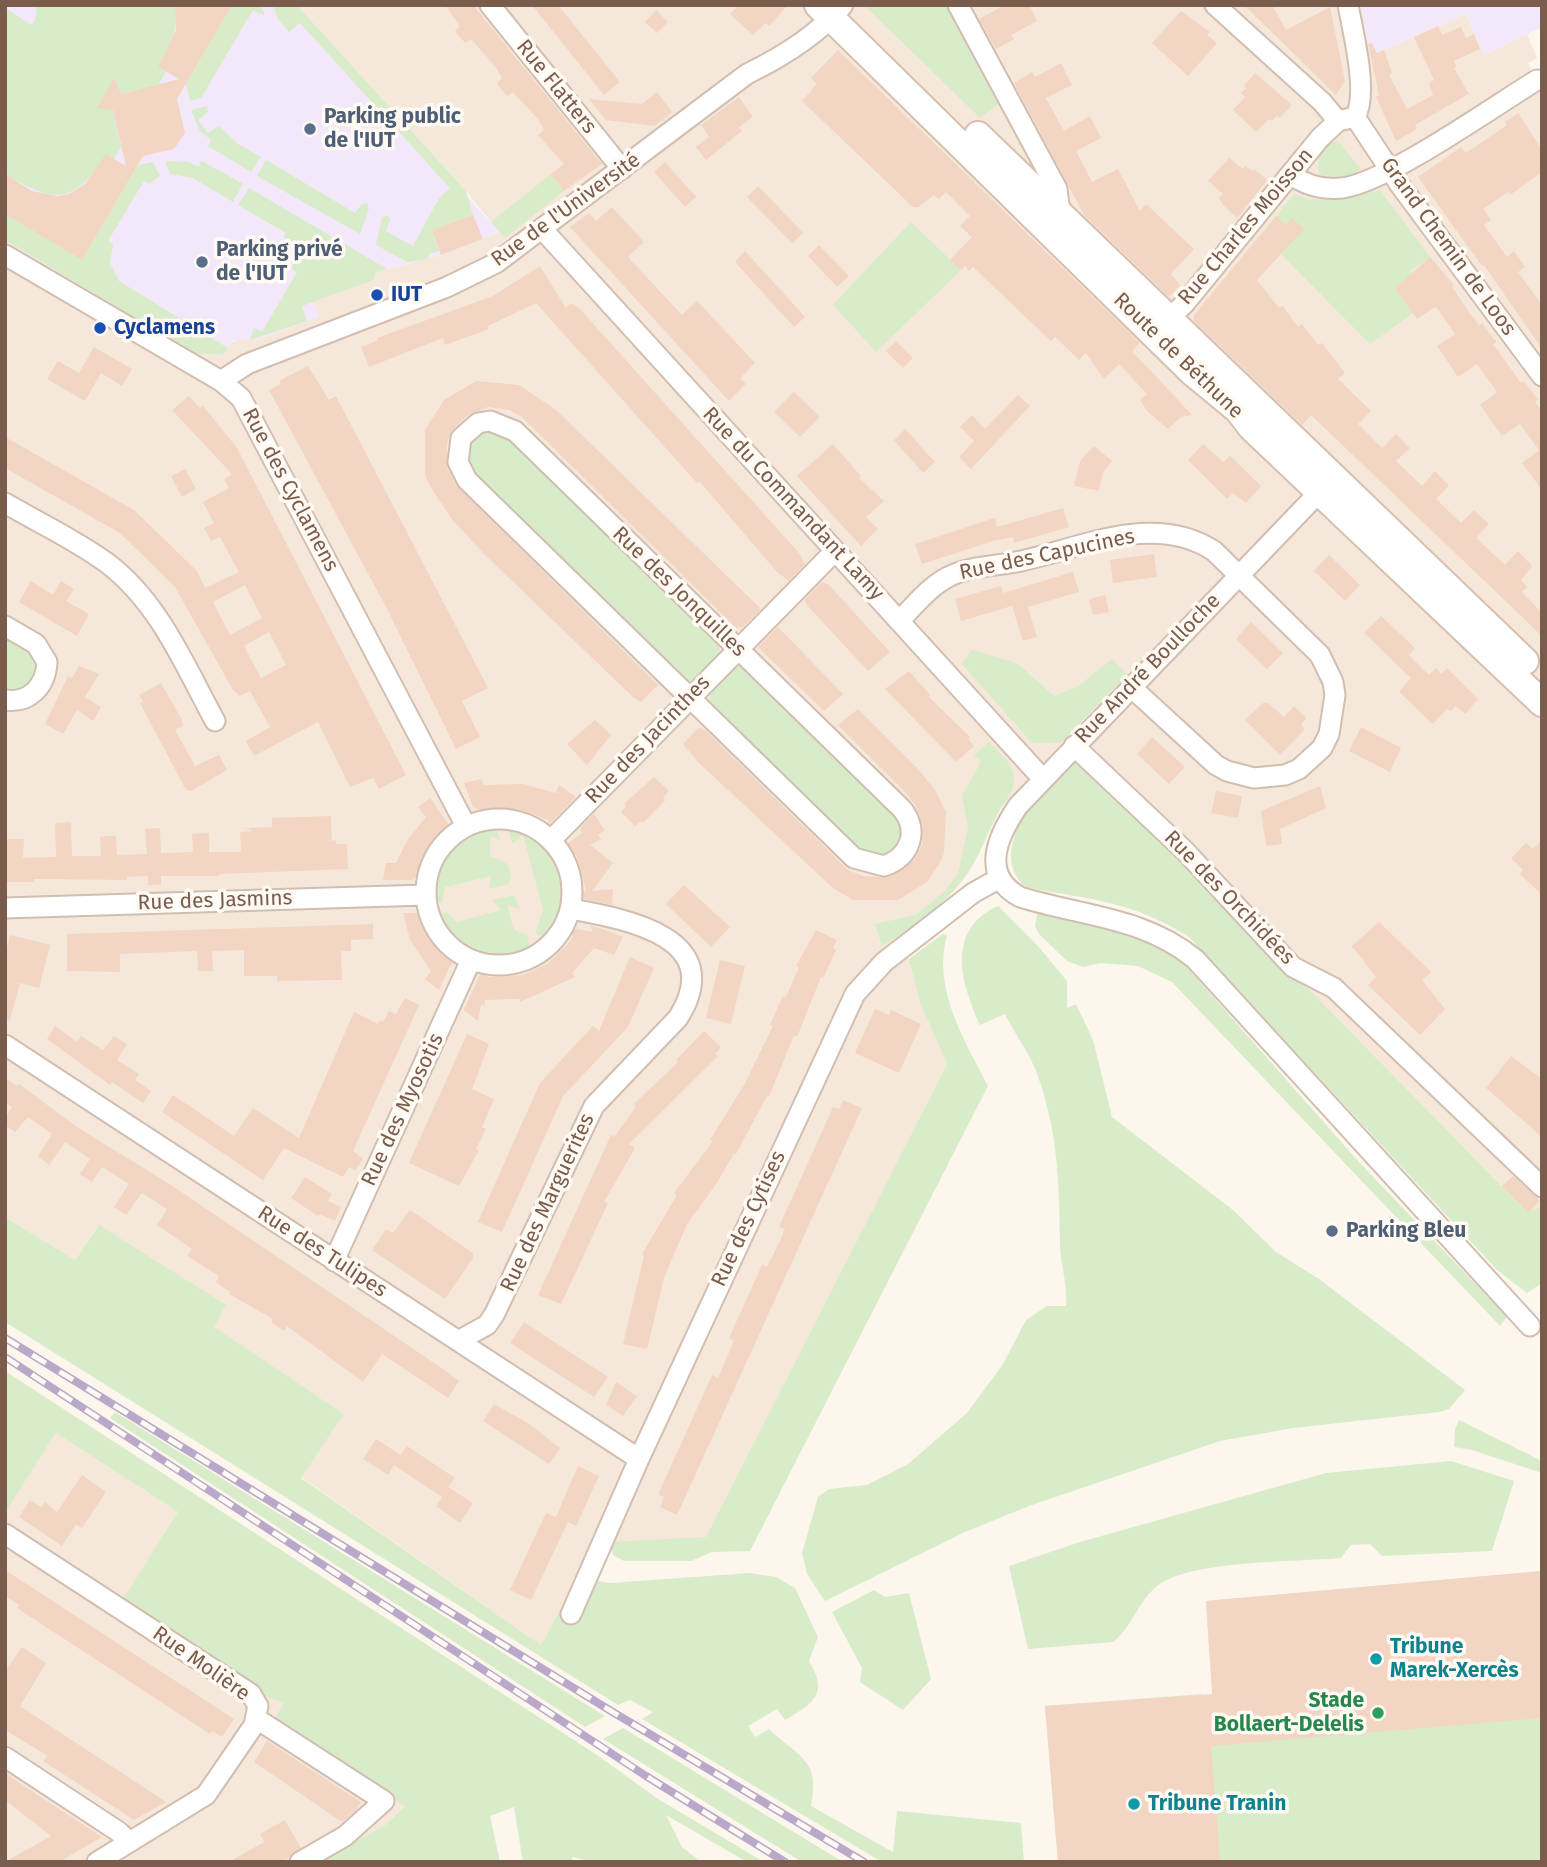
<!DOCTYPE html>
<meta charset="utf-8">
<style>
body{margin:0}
#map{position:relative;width:1547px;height:1867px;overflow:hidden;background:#fdf6ec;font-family:"Fira Sans",sans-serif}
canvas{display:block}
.frame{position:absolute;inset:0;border:7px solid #7a5c4d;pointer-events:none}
</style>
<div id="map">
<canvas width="1547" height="1867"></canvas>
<div class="frame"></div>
</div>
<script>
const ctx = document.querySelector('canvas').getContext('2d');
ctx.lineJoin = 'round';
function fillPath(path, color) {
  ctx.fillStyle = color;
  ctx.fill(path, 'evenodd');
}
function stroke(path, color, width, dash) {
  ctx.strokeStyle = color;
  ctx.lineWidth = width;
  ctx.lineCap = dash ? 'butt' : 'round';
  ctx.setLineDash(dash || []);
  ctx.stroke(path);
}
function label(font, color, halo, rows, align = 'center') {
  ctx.font = font + ' "Fira Sans",sans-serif';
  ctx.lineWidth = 7;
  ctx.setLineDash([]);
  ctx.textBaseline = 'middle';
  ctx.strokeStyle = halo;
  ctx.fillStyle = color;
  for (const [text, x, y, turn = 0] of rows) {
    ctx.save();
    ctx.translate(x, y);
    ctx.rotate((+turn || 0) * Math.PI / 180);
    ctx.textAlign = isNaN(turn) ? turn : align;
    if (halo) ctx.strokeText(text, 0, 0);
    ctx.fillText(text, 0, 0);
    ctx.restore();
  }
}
const residential = new Path2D(`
 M297 5H1361L1370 56 1466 14 1484 55 1527 34 1537 58 1528 63 1542 90V1207L1528 1213 1289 970 1185 845 1068 736 1000 809 969 870 956 886 936 908 899 936 909 959 920 1003 947 1064 706 1538 596 1543 541 1645 301 1477 344 1414 213 1327 225 1305 98 1226 75 1260 5 1217V240L194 353 318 317 313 302 376 272 445 254 499 232 466 191Z
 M56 1433 178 1512 262 1695 285 1703 274 1719 406 1807 385 1825 317 1862H5V1513Z`);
const education = new Path2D(`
 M5 5H297L499 232 445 254 377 272 374 280 314 302 319 317 257 340H234L222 355 194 353 5 240Z
 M1361 5H1542V27L1484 55 1466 14 1370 56Z`);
const green = new Path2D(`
 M35 5H174C181 28 168 47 158 67L166 72 158 85 119 94 118 86 114 85 100 102 103 109 112 107 121 146 114 159 106 154C74 205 55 204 5 174V8L30 24 34 23 37 12Z
 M232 5H261L265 16 253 10 201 98 190 101 186 84Z
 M273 5H297L466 191 473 215 432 230 439 251 429 254 428 259 407 262 376 245 382 218 387 215 390 219 386 231 413 246 439 198 450 188 300 23 289 32 278 19Z
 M864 5H945L998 104 980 118Z
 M207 106 208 112 198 120 208 133 219 126 238 144 261 157 251 172 208 146 211 140 200 131 191 110Z
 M1333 142H1339L1360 168C1350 181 1332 183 1319 173 1315 159 1322 150 1333 142Z
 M266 160 355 213 361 205 367 203 369 208 360 234 257 176Z
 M165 161 189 162 198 167 202 161 243 184 233 202 193 178 170 174Z
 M153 162 160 176 149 184 144 181 108 241 113 244 110 263 119 281 228 348 222 355 194 353 5 240V214L82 260 138 165Z
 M551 174 564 191 505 238 491 222Z
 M249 188 387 269 376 272 374 280 302 306 307 321 250 340 254 328 262 332 297 272 292 269 294 251 284 237 286 233 238 205Z
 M1380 190 1430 257 1410 271 1413 276 1395 288 1413 313 1370 344 1281 254 1286 225 1276 216 1294 194C1323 206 1350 198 1380 190Z
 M911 222 961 270 876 352 833 305Z
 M492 430 506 433 718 640 720 654 694 681 683 680 470 474C460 453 468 433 492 430Z
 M5 633C25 645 43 653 36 679L22 692 5 693Z
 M972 650 1017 663 1054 696 1077 687 1112 659 1127 674 1061 743H1032L962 664Z
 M735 667H746L901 819 905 840 893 856 867 858 709 705 710 694Z
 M989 742C997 751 1009 760 1013 771 1017 789 1008 797 1000 810 989 829 982 850 971 868 951 901 915 926 882 946L875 924 916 915 945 891 958 873 968 828 962 796 981 762 974 755Z
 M1075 760 1182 860 1527 1212 1542 1207V1283L1527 1293 1497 1270 1189 937C1134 902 1091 899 1028 888 998 869 1014 826 1032 802 1044 786 1061 773 1075 760Z
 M508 827C569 834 580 897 546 939L535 933 543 910 523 835 512 844Z
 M485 828 497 830 500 840 490 836V856L508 864 511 878 508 884 489 889 491 876 445 887 442 903 434 900C437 864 451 841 485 828Z
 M514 895 520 909 507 905 514 930 527 935 529 947C511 976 439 947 438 914L446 912 457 922 501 910 492 900Z
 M998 906 1038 946 1067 981V1008L1076 1004 1093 1040 1112 1117 1233 1210 1276 1252 1319 1279 1465 1390 1449 1409 1439 1412 1293 1428 1220 1441 1029 1506 965 1532 825 1601 807 1574 802 1553 818 1497 829 1489 867 1485 908 1464 967 1413 1003 1364 1026 1320 1047 1306H1066C1068 1284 1060 1264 1060 1242 1059 1180 1058 1130 1036 1071 1028 1051 1014 1033 1005 1014L980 1025C961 983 945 930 998 906Z
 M1037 914C1093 925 1140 930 1186 966L1358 1161 1507 1317 1500 1326 1172 982 1138 966 1101 963 1083 967 1067 961 1039 934 1035 926Z
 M943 934 947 935C932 989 964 1039 988 1086L750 1551 712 1552 691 1561H624L613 1555 610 1542 706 1537 947 1064 920 1003 909 959Z
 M5 1217 75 1260 99 1225 226 1305 214 1327 344 1414 301 1478 541 1645 577 1578 610 1583 750 1573 776 1577 795 1588 818 1637 809 1661C829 1694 814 1703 785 1720L777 1709 748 1726 755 1737 769 1729C798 1757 821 1759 811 1806L893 1852 897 1811 1021 1823 1024 1862H882L642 1719 653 1712 630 1700 618 1705 5 1322Z
 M5 1371 597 1755 658 1799 764 1862H747L666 1815 682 1847 701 1862H595L572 1857V1862H523L514 1807 490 1816 500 1862H317L385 1825 405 1807 274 1719 284 1703 262 1695 120 1604 178 1512 56 1433 5 1513Z
 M115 1412 571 1695 605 1716 585 1727 110 1418Z
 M1459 1420 1542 1461V1473L1472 1450 1454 1447 1455 1429Z
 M1451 1461 1514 1481 1492 1551 1382 1556 1370 1544 1351 1545 1341 1558C1296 1562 1195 1560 1160 1584 1139 1598 1133 1627 1113 1642L1028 1649 1009 1566 1080 1542 1326 1473Z
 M1542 1571V1862H1058L1045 1706 1202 1694 1216 1745 1206 1601Z
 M874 1590 885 1597 909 1593 931 1679 903 1710 860 1682 862 1668 832 1612Z
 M623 1728 843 1862H802L603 1739Z`);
const building = new Path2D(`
 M175 5H232L177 99 185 133 174 149 143 156 82 260 5 214V174L32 191 57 196 69 194 85 184 106 154 126 166 113 110 97 108 114 78 121 94 179 79 158 67 176 30Z
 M445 5H473L602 164 564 191 551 174 564 164 538 135 544 130 538 119 513 92 507 96 502 90 497 83 502 78 495 66 471 39 465 43 455 31 460 26Z
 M532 5H558L620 82 604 95Z
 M738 5H788L769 26 766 23 753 35 730 14Z
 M1005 5H1029L1037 21 1011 35 1014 39 996 49 979 19Z
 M1244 5H1272L1286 30 1330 7 1345 81 1336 95Z
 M656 10 668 22 657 33 645 22Z
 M1181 11 1210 32 1207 35 1217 43 1188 76 1152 43Z
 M1438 26 1442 35 1461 27 1466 38 1474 34 1480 49 1454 61 1457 67 1454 68 1469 94 1415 125 1417 129 1396 141 1376 97 1379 95 1368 44 1372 43 1377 53 1384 50 1392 73 1389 75 1407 109 1433 95 1429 83 1434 80 1414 37Z
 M838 50 1140 343 1132 351 1192 415 1181 417 1168 429 1148 412 1140 400 1147 394 1119 364 1104 379 1086 353 1079 360 1055 337 1051 341 973 267 969 271 965 266 961 270 950 260 972 237 960 226 970 216 946 192 939 199 934 195 918 207H913L802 101 817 84 811 78Z
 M1061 63 1072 85 1046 98 1064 131 1090 116 1101 138 1076 151 1092 182 1118 169 1140 211 1146 204 1194 249 1171 274 1180 285 1169 297 1084 215 1014 83 1032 72 1035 77Z
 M1255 73 1292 105 1280 118 1277 116 1272 121 1269 119 1256 132 1233 110 1245 97 1241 93 1246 88 1244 86Z
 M657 92 672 112 655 126 606 120 589 99 642 104Z
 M739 97 753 117 739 127 742 131 706 160 696 147 709 137 701 125Z
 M1518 113 1542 150V172L1510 195 1508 192 1483 209 1491 220 1484 225 1507 257 1514 251 1525 267 1518 272 1542 305V349L1484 265 1482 266 1418 177 1461 147 1466 153 1507 125 1505 122Z
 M1229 158 1243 169 1245 166 1252 171 1254 169 1267 180 1237 218 1224 206 1219 198 1223 194 1208 181Z
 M665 162 696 197 685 207 654 172Z
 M758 186 803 233 792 243 747 197Z
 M612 207 644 242 628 257 653 284 682 315 697 301 755 363 740 378 746 384 729 401 570 227 589 213 596 221Z
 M473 215 483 239 441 255 432 230Z
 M1276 216 1286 225 1292 218 1304 229 1257 280 1279 308 1283 306 1298 327 1302 324 1318 345 1322 343 1345 373 1338 379 1371 411 1358 424 1382 448 1396 434 1410 448 1396 461 1422 486 1435 471 1449 486 1436 499 1461 523 1474 510 1489 524 1476 538 1505 565 1518 551 1532 566 1521 580 1527 587 1522 592 1542 613V636L1311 415 1302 425 1194 321V315Z
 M819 245 849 276 837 287 808 256Z
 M745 251 805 317 794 327 735 262Z
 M1430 257 1454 285 1452 287 1471 315 1479 325 1482 323 1496 342 1493 344 1521 383 1524 381 1538 400 1535 402 1542 411V490L1522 463 1539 450 1520 424 1502 436 1480 405 1497 392 1480 368 1477 364 1458 377 1437 346 1455 334 1438 309 1435 307 1417 319 1395 288Z
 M540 266 566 308 571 303 579 308 799 553 805 564 789 581 777 572 700 482 697 483 536 303 488 326 489 329 445 345 443 338 369 367 361 347 378 340 377 338 493 296Z
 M896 341 913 358 903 368 886 351Z
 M94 347 132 369 122 386 101 373 85 401 47 379 58 361 79 373Z
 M308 366 329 400 336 396 488 688 462 701 480 737 456 749 385 605 269 390 281 384 279 381Z
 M476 381 519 385 555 409 761 609 743 627 736 628 522 417 509 410 488 407 468 415 452 430 447 443V467L456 485 658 685 641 702 634 698 483 553 451 518 430 486 425 476V430L444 400Z
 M794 392 820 417 800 437 774 412Z
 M1018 395 1030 406 971 469 959 457 974 441 960 427 972 415 985 429Z
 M189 396 200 408 203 406 237 448 406 775 379 789 373 778 350 787 318 722 254 756 246 741 270 727 250 691 240 696 233 690 175 587 120 533 5 468V437L134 510 197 571 205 588 239 572 220 537 211 541 204 528 214 523 203 502 229 488 224 479 232 474 172 410ZM245 585 262 618 230 635 213 602ZM269 632 286 665 261 678 244 646Z
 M905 429 935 462 923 473 894 440Z
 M833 444 861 476 859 478 884 501 866 517 878 529 861 546 797 476Z
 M1203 444 1223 462 1230 456 1261 486 1246 503 1233 493 1227 499 1188 460Z
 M1094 446 1112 461 1103 472 1099 491 1074 486 1080 461Z
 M185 469 196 489 182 497 171 476Z
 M1063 508 1069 527 1014 543 1013 537 993 541 922 564 915 544 988 520 995 518 997 527Z
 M1154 554 1157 577 1113 583 1110 560Z
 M1329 555 1360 585 1345 601 1314 571Z
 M1073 572 1079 592 1028 607 1037 637 1023 641 1012 606 961 621 955 599 1001 586 1003 593Z
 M31 581 53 595 61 581 74 589 66 601 89 614 77 636 19 602Z
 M822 582 828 584 890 652 868 671 806 604 805 599Z
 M1105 595 1109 612 1093 615 1089 599Z
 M1381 616 1415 648 1409 655 1429 675 1436 668 1441 674 1447 668 1478 699 1465 714 1456 706 1451 711 1447 709 1433 724 1399 692 1411 678 1364 633Z
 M1251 622 1283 653 1267 669 1236 639Z
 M778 627 843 694 824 711 758 647Z
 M79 666 99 674 85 697 101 707 93 721 77 710 63 734 45 724 68 676 72 678Z
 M909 671 930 695 929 697 970 737 968 739 974 746 956 762 885 689Z
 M161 683 181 718 183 726 175 730 195 766 219 755 227 770 191 791 186 790 140 703 143 702 139 695Z
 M1263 703H1268L1284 717 1294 706 1306 718 1301 725 1305 729 1280 755 1245 720Z
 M858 709 918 769 935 790 946 812 944 853 939 864 927 882 898 900H853L833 888 698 762 683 744 699 727 706 731 848 870 863 876 888 877 914 860 922 845 923 825 916 806 906 793 838 725Z
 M595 720 611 735 587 765 567 744Z
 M1361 727 1401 748 1390 772 1349 751Z
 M1152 737 1185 767 1169 784 1137 754Z
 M654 777 669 791 663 798 665 801 643 823 641 821 635 826 621 812 626 806 624 804Z
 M482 779 483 785 523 784 556 793 559 785 576 797 547 826 549 820 521 810 497 808 479 810 473 807 464 783Z
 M1320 786 1326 808 1280 829 1282 844 1266 846 1261 811Z
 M1216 791 1242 796 1238 818 1211 813Z
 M430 798 461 842 452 848 439 834 426 851 417 876 412 880H383L386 863H396L408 839 426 817 418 807Z
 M594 814 605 830 598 835 601 839 590 845 613 863 592 891 613 889 612 905 584 899 575 892 586 891 576 854 555 866 549 857 582 833 580 828Z
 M331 816 332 841 336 840V844H347L348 869 219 874V876H161V885H148V876L127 877V880L34 879V882H5L7 839H24L23 858 56 857 55 823 71 822 72 856H101L100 837 108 836H116L117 855 147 854 145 829 160 828 161 853 193 852 192 834 209 833V852H241L240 832 253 831 245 828 272 827V818Z
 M1542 840V895L1520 874 1523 870 1511 858 1526 843 1533 849Z
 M684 885 730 927 711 947 666 904Z
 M403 913H417L428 938 443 956 456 940 461 943 439 990 425 979 431 971 410 940Z
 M1379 922 1431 972 1422 980 1445 1009 1420 1035 1368 985 1376 977 1352 946Z
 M373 924V939L351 940V951H341L342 980 277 981V976H244V950L212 951 213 971H198L197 951 120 954V972L67 971V934Z
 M591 925 623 937 614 955 594 948 572 973 575 977 520 1002 519 999 485 1000 484 1006 481 1005 478 1021 464 1010 487 959 490 960 488 977 523 975 547 964 567 945 573 936 561 926 592 932Z
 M816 930 837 940 833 948 836 950 823 978 821 977 797 1037 794 1035 769 1097 767 1096 736 1154 734 1153 717 1183 687 1224 664 1278 647 1349 623 1344 644 1256 642 1254 677 1195 674 1193 713 1141 710 1140 744 1085 773 1026 770 1025 783 996 786 997 799 967 796 966Z
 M10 935 50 945 39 988 20 983 10 1020 5 1019V955Z
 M630 957 654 968 628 1027 563 1096 502 1232 478 1222 540 1083 593 1026 599 1031Z
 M720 960 745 966 731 1024 706 1018Z
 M405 998 419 1005 353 1151 363 1159 355 1171 349 1167 343 1177 284 1148 263 1180 162 1112 173 1095 234 1136 253 1108 299 1138 354 1012 378 1024 380 1020 383 1022 389 1011 396 1014Z
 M875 1009 889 1015 891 1010 921 1024 899 1073 855 1053Z
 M55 1026 77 1042 81 1036 103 1050 114 1036 127 1044 117 1060 139 1074 135 1080 151 1091 143 1103 112 1082 110 1085 47 1039Z
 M704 1031 721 1047 715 1054 718 1056 629 1144 635 1148 604 1202 608 1203 561 1304 538 1295 611 1135 614 1137 636 1107 634 1104 678 1062 676 1060Z
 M467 1034 489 1044 472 1089 494 1099 482 1127 486 1129 476 1149 479 1150 459 1186 409 1163Z
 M1511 1056 1542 1079V1137L1486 1088Z
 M5 1078 17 1086 19 1084 77 1127 171 1185 443 1369 459 1381 448 1398 382 1354 363 1382 287 1326 284 1331 271 1322 273 1319 229 1294 230 1292 216 1282 219 1276 187 1256 192 1249 157 1225 167 1209 142 1193 126 1215 114 1207 129 1184 102 1167 92 1182 80 1174 90 1159 65 1142 49 1165 38 1156 52 1134 28 1117 15 1132 5 1125V1118L12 1107 5 1102Z
 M843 1100 862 1108 677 1515 660 1507 664 1497 658 1495 712 1375 718 1378 730 1350 734 1341 729 1338 762 1265 767 1267 781 1239 785 1229 779 1227 833 1107 839 1109Z
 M1513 1176 1540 1201 1528 1213 1502 1186Z
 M305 1177 332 1194 328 1201 341 1207 335 1221 319 1214 318 1216 291 1198Z
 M410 1210 473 1253V1258L445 1299 372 1250 386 1229 393 1233Z
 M524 1322 608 1377 594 1397 510 1343Z
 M616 1382 637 1396 623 1416 606 1405Z
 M494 1404 528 1423 560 1448 549 1464 483 1421Z
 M376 1439 401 1455 407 1446 455 1478 448 1487 473 1503 460 1523 436 1506 445 1493 442 1497 394 1465 388 1475 363 1459Z
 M578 1466 599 1476 576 1526 568 1522 531 1600 510 1590 546 1513 556 1517Z
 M82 1475 106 1492 82 1528 76 1524 62 1546 19 1517 30 1500 41 1507 45 1502 57 1512Z
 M5 1570 234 1719 222 1737 212 1731 210 1734 17 1608 19 1605 5 1596Z
 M1542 1571V1718L1211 1746 1220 1862H1058L1045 1706 1212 1694 1206 1601Z
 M22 1647 46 1663 20 1706 166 1802 134 1820 43 1761 48 1756 5 1730V1671Z
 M267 1741 361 1802 356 1810 342 1822 254 1762Z
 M5 1773 27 1788 102 1837 59 1862H5L51 1836 5 1800Z
 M285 1820 301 1848 289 1858 282 1862H229L264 1842 260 1834Z`);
const street = new Path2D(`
 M490 5 622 169
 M958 5 1057 189 1060 214 1056 218
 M1215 5 1322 102 1338 121
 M1348 5C1353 32 1369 95 1355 117
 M1355 117 1400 185 1542 376
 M1291 175C1307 186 1323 190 1342 188 1386 183 1494 106 1537 80
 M543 230 1042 778
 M5 255 221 381 241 398 466 826
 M1160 328 1185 303 1320 138 1338 121 1355 117
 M221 381 247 364 447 287 496 263 747 74C782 57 818 35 843 5
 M490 421 515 431 902 809C920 831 910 857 884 866L854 858 467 480 458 462 461 438 478 423Z
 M1327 484 1018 806C997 837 980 875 1020 897 1081 916 1144 917 1195 959L1530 1326
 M5 503C39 523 76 540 107 563 159 602 185 666 215 721
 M900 620C915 605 929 587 948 577 969 566 998 566 1021 561 1084 547 1155 512 1214 551L1320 655 1333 682 1335 695 1329 734 1322 748 1299 769 1285 775 1254 778 1227 771 1216 765 1131 687
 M5 626 36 644 47 662C46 685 30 704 5 700
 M1074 746 1185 851 1293 967 1334 988 1542 1187
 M426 892a73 73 0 1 1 146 0a73 73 0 1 1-146 0Z
 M551 840 835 551
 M5 908 425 895
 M5 1045 639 1459
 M334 1261 471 960
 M458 1341 487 1325 494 1315 594 1106 678 1018C729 937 625 919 571 909
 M5 1534 251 1694 258 1706 254 1725 206 1795 97 1862
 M571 1614 639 1459 855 994 884 962 973 893 998 879
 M257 1719 384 1801 345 1836 300 1862
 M5 1757 119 1832 128 1841`);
const secondary = new Path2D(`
 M818 5 1193 373 1238 410 1251 427 1542 703
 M978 135 1525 661`);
const rail = new Path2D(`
 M5 1338 611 1711 864 1862
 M5 1357 646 1776 785 1862`);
const markers = [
 [310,129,7,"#5c6f8a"],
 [202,262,7,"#5c6f8a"],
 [377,295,7,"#1a4fb4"],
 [100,328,7,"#1a4fb4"],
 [1332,1231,7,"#5c6f8a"],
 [1376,1659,7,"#0f9aa8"],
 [1378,1713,7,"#2e9e5b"],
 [1134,1804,7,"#0f9aa8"]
];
const streetNames = [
 ["Rue Flatters",556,87,51],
 ["Rue de l'Université",566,210,-36],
 ["Rue Charles Moisson",1246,227,-50],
 ["Grand Chemin de Loos",1448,247,54],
 ["Route de Béthune",1178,356,44],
 ["Rue des Cyclamens",290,490,62],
 ["Rue du Commandant Lamy",793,504,47],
 ["Rue des Capucines",1047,555,-12],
 ["Rue des Jonquilles",679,592,44],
 ["Rue André Boulloche",1148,669,-46],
 ["Rue des Jacinthes",648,740,-46],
 ["Rue des Orchidées",1229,898,46],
 ["Rue des Jasmins",215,901,-2],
 ["Rue des Myosotis",403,1110,-65],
 ["Rue des Marguerites",548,1203,-65],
 ["Rue des Cytises",749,1219,-65],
 ["Rue des Tulipes",322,1252,33],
 ["Rue Molière",201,1664,35]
];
const serviceNames = [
 ["Parking public",324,117],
 ["de l'IUT",324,141],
 ["Parking privé",216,250],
 ["de l'IUT",216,274],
 ["Parking Bleu",1346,1231]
];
const transitNames = [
 ["IUT",391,295],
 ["Cyclamens",114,328]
];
const cultureNames = [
 ["Tribune",1390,1647],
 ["Marek-Xercès",1390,1671],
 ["Tribune Tranin",1148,1804]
];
const leisureNames = [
 ["Stade",1364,1701],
 ["Bollaert-Delelis",1364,1725]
];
fillPath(residential, '#f5e8da');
fillPath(education, '#f3e8fa');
fillPath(green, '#d8ecc9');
fillPath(building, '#f3d5c3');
stroke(street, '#d1beb0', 23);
stroke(secondary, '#d6c0b0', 30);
stroke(street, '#fff', 19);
stroke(secondary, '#fff', 26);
stroke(rail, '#b9a8c9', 8);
stroke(rail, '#fffaf3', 5, [16]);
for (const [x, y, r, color] of markers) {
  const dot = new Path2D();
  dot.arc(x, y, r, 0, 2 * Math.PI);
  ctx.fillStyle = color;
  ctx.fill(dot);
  stroke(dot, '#fffaf3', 2.5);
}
label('21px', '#7a5c4d', '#fffaf3', streetNames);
label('bold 21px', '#4e5e75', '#fffaf3', serviceNames, 'left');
label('bold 21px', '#164399', '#fffaf3', transitNames, 'left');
label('bold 21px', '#0d838f', '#fffaf3', cultureNames, 'left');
label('bold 21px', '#27864d', '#fffaf3', leisureNames, 'right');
</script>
